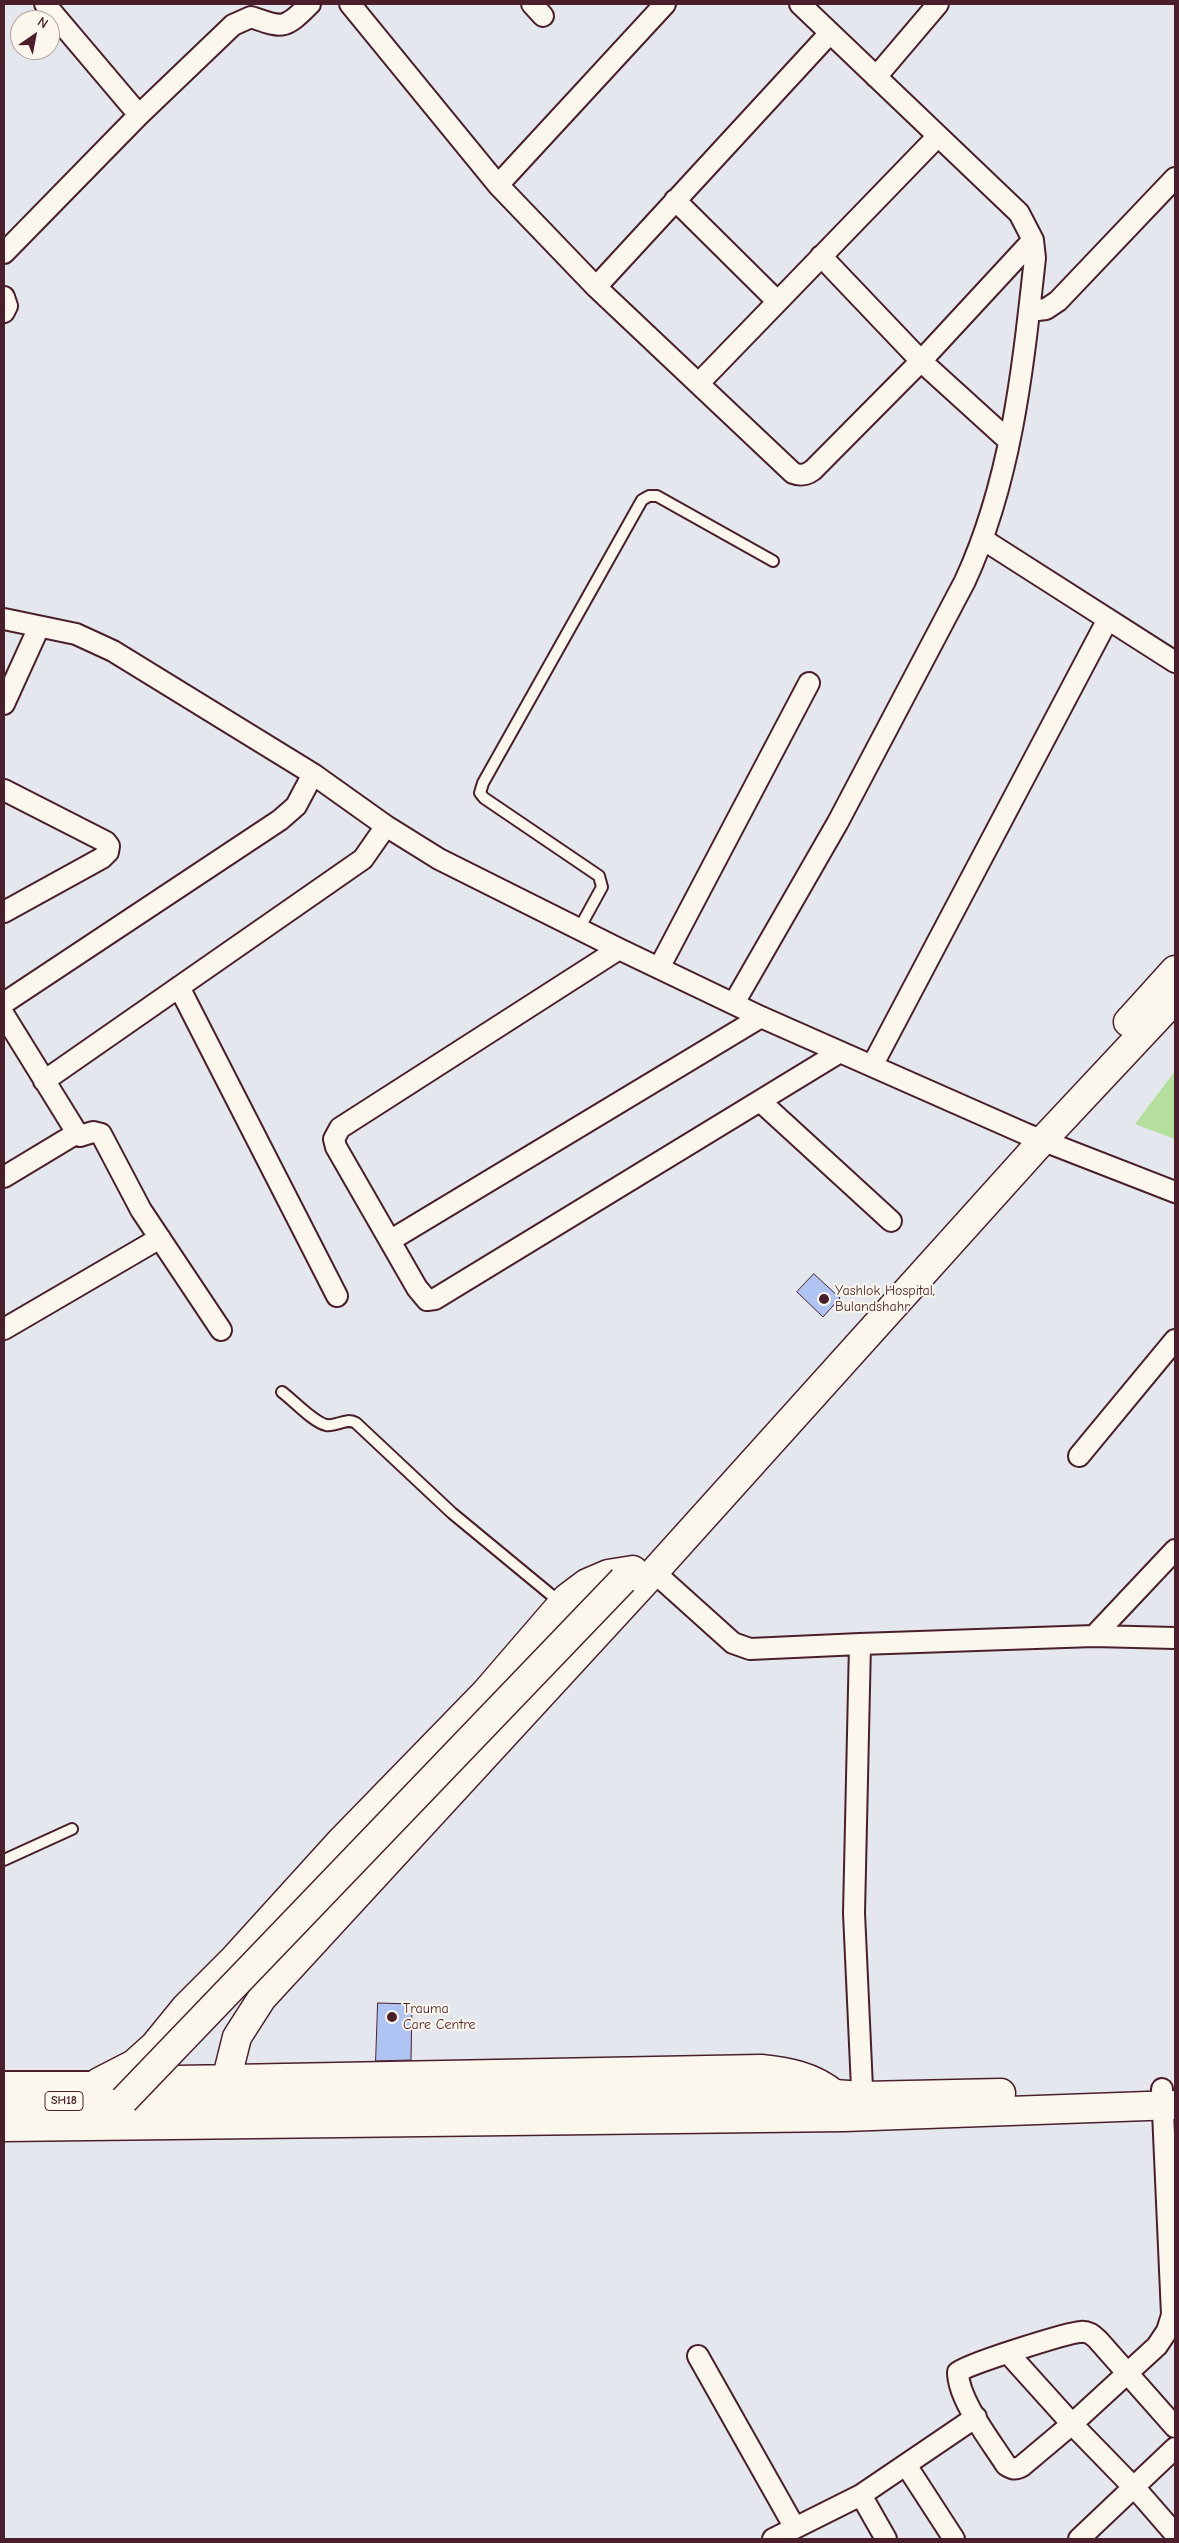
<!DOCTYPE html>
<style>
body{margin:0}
#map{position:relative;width:1179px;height:2543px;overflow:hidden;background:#e4e8ee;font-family:"Comic Neue",sans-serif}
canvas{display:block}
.frame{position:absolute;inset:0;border:5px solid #4a1f2b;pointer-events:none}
.north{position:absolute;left:10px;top:10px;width:50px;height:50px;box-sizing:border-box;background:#fbf7ec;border:1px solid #b4a19f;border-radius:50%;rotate:33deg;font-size:14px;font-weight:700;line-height:20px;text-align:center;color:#4a1f2b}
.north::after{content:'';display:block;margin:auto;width:18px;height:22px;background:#4a1f2b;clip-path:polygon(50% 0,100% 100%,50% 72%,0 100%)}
</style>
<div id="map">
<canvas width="1179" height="2543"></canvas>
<div class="frame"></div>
<div class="north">N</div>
</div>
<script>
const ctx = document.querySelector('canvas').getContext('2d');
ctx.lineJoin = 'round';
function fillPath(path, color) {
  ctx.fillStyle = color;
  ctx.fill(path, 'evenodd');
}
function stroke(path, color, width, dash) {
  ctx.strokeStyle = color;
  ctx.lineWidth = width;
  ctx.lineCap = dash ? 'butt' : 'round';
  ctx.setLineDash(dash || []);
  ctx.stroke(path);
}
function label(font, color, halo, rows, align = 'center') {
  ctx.font = font + ' "Comic Neue",sans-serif';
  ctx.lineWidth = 4;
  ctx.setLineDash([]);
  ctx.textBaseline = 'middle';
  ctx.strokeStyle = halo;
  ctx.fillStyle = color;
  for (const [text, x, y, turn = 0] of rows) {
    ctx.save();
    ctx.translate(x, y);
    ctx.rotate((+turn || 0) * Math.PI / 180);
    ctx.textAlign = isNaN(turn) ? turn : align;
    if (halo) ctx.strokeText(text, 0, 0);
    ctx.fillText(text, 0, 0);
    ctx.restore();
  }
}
const green = new Path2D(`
 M1175 1071V1139L1135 1124Z`);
const building = new Path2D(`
 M814 1274 840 1298 823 1317 797 1292Z
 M378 2003 412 2004 411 2060 376 2061Z`);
const lane = new Path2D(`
 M579 929 602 887 599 876 484 798 480 793 483 783 642 500 649 496H657L773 561
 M282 1392C293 1400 313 1422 326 1425 337 1427 346 1417 356 1423L452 1513 561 1603
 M4 1860 72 1829`);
const street = new Path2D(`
 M45 4 139 115
 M350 4 498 185 596 287 793 473C801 476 806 475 813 470L921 361 1033 240
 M532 4 543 16
 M876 77 938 4
 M498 185 665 4
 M675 200 777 301
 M4 253 139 115 233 25 251 17C283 28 284 30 310 4
 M821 256 921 361 1008 440
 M596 287 830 33
 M4 297 7 306 4 312
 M1029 311 1046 309 1058 301 1175 178
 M699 383 937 137
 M984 540 1175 662
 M4 619 76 634 113 651 313 774 386 826 439 859 619 949 761 1017 1026 1134 1175 1192
 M4 704 39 627
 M4 790 106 842 109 846 108 852 102 858 4 912
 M619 949 340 1128 334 1139 336 1147 417 1288 427 1300 435 1299 840 1052
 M659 968 809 683
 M179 987 337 1296
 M4 1003 280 820 296 806 313 774
 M734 1003 838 822 965 581C1012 479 1023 367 1035 258L1033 240 1019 213 800 4
 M4 1015 77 1133 80 1136 93 1132 101 1134 141 1210 221 1330
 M872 1066 1108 619
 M44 1081 363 859 386 826
 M760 1101 891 1221
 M4 1177 77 1133
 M391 1240 761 1017
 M4 1329 160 1238
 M1079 1456 1175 1340
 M654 1572 733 1643 750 1649 860 1644 854 1913 863 2110
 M1094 1636 1175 1550
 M860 1644 1094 1636 1175 1638
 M4 2082H99
 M1162 2089 1172 2315 1167 2331 1157 2346 1072 2424 1142 2496 1175 2534
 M1008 2353 1072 2424 1022 2466C1015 2470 1012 2469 1006 2465 991 2441 958 2400 958 2372 962 2366 1069 2332 1081 2332 1088 2331 1093 2335 1098 2340L1175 2427
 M698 2356 795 2528
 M906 2465 954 2539
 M861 2495 886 2539
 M773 2539 861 2495 976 2417
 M1079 2539 1175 2448`);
const secondary = new Path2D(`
 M1128 1022 1175 970
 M227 2077 237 2037 262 1998 654 1572 1043 1140 1175 999
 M126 2081 761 2069C788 2072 813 2076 834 2094
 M99 2082 134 2064 154 2046 185 2008 234 1959 342 1840 486 1692 567 1598 587 1583 608 1574 633 1570`);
const primary = new Path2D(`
 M4 2102 176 2097 834 2094 863 2096 1001 2093
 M4 2127 844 2117 1175 2105`);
const secondaryBridge = new Path2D(`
 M124 2100 623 1580`);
const markers = [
 [824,1299,6,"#4a1f2b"],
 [392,2017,6,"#4a1f2b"]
];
const shields = [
 [64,2101,38]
];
const shieldNames = [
 ["SH18",64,2101]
];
const poiNames = [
 ["Yashlok Hospital,",835,1291],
 ["Bulandshahr",835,1307],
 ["Trauma",403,2009],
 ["Care Centre",403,2025]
];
fillPath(green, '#b4df9d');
fillPath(building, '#afc4f3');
stroke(building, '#4a1f2b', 1);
stroke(lane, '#4a1f2b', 14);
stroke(street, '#4a1f2b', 24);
stroke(secondary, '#4a1f2b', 31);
stroke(primary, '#4a1f2b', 31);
stroke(lane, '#fbf7ec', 10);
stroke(street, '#fbf7ec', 20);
stroke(secondary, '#fbf7ec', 28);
stroke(primary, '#fbf7ec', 28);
stroke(secondaryBridge, '#4a1f2b', 31, []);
stroke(secondaryBridge, '#fbf7ec', 28);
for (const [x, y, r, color] of markers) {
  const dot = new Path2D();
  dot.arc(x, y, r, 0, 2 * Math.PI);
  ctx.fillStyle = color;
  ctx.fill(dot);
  stroke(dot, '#fbf7ec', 2);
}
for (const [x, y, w] of shields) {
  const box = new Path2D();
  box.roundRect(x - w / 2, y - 9.5, w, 19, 4);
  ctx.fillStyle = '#fbf7ec';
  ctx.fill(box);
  stroke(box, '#4a1f2b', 1);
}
label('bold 12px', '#4a1f2b', null, shieldNames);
label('14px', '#4a1f2b', '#fbf7ec', poiNames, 'left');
</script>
